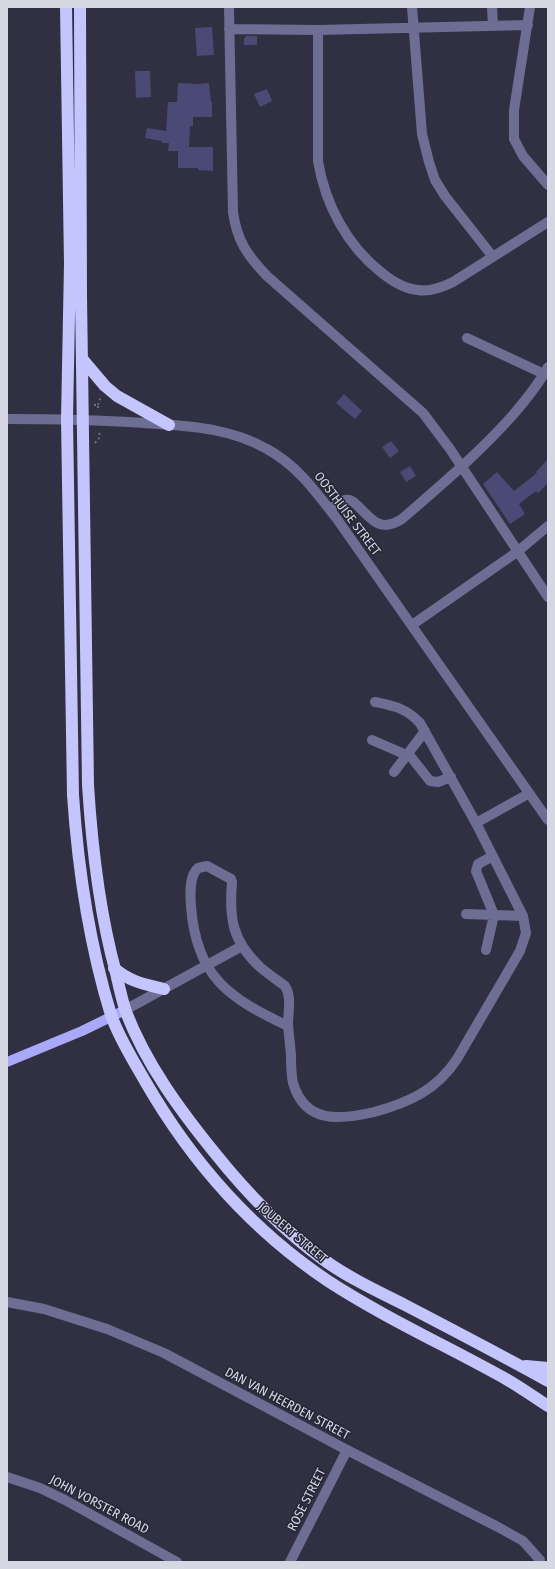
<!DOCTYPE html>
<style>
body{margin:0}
#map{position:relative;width:555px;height:1569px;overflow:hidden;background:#303042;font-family:"Fira Sans Condensed",sans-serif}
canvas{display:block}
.frame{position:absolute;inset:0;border:8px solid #d7d7e3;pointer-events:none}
</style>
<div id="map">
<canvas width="555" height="1569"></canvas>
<div class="frame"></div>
</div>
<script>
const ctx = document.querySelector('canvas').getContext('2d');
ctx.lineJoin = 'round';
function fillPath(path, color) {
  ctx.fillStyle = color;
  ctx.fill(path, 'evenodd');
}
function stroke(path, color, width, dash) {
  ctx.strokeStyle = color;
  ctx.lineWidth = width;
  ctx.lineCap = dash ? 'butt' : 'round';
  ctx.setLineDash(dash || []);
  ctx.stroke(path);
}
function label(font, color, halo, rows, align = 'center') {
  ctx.font = font + ' "Fira Sans Condensed",sans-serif';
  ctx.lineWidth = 3;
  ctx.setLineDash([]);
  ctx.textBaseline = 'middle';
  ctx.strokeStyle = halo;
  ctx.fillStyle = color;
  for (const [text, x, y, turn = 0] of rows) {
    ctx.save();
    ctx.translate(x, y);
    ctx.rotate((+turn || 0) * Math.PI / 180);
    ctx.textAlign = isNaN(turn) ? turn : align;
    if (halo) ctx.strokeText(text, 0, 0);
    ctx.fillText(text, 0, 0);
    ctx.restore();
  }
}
const building = new Path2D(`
 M212 27 214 55 197 56 195 28Z
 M246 36H257V45H244V39Z
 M135 71H150L151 97 136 98Z
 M178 83 197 84 209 83 211 102H212V117H193V126H190L189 147H213V171L198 170V168H178V151H168L169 143H162V141L145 138 147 128 166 131 168 102H177Z
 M267 89 272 101 260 107 254 94Z
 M344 394 362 411 355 419 336 403Z
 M391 441 399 451 390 458 382 447Z
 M548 459V483L538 493 536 491 519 504 525 514 510 524 483 484 497 472 514 491 537 473 536 472Z
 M410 466 416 476 406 482 400 472Z`);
const path = new Path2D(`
 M94 405H98V411
 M98 405 101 396
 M95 443 100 437 99 431`);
const minor = new Path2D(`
 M229 7 233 212C237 241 247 255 267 276L423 413 450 449 548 597
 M412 7 422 134 429 162 435 180 445 196 493 257
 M492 7 493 26
 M530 7 514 110V139L523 156 548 185
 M229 29 318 30 528 25
 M318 30V161C325 204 347 246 382 273 392 281 404 289 418 290 430 292 443 287 453 282L548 222
 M467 338 544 374
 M7 419C53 419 98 420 144 423 186 426 229 427 267 449 298 466 316 492 337 519L548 820
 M330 509C335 506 343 498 349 500 353 500 356 505 359 507 374 522 381 532 402 519 440 486 478 454 512 416 525 401 538 385 548 367
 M412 625 517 552 548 526
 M372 740 411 757 430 781 438 782 451 777
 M394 772 425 731
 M476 823 528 794
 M466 914 523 916
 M486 950 494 915 476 871 478 864 493 856
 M125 1010 242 946
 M288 1026C229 998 196 977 191 906 190 894 189 876 198 868L207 866 231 879 232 882C229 918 232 941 260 967 268 974 277 980 285 986 292 997 288 1012 288 1025 289 1035 290 1045 291 1055 291 1064 291 1074 293 1083 305 1124 340 1120 374 1112 408 1103 437 1090 457 1059L520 951 526 933 523 916 476 823 420 723C406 708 394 706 375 702
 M7 1302 44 1309 107 1329 164 1353 347 1450 498 1527 523 1541 540 1560
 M7 1477 40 1488 65 1500 177 1562
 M290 1562 347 1450`);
const major = new Path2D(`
 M7 1062 82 1031 125 1010`);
const highway = new Path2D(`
 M66 7 70 264 67 419 73 795C78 869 89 943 111 1015 119 1038 133 1060 145 1081 191 1161 252 1230 328 1281 385 1318 447 1346 506 1379 520 1387 534 1397 548 1406
 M80 7 81 296 88 785C92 849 99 911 116 973 119 986 122 1000 126 1012 146 1064 180 1110 214 1152 246 1192 282 1230 324 1260 349 1278 377 1291 405 1305 453 1330 501 1355 548 1381
 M83 360 105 386 117 396 169 425
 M114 968C130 982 144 984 164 989
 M526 1366 548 1368`);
const streetNames = [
 ["OOSTHUISE STREET",347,514,53],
 ["JOUBERT STREET",292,1233,40],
 ["DAN VAN HEERDEN STREET",287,1404,28],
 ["ROSE STREET",307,1500,-63],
 ["JOHN VORSTER ROAD",99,1505,28]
];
fillPath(building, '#4b4976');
stroke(path, '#6f6f7f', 2, [2, 3]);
stroke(minor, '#6e6e95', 10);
stroke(major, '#aaa8f8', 10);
stroke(highway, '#c5c5fe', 12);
label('13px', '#d7d7e3', '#262637', streetNames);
</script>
